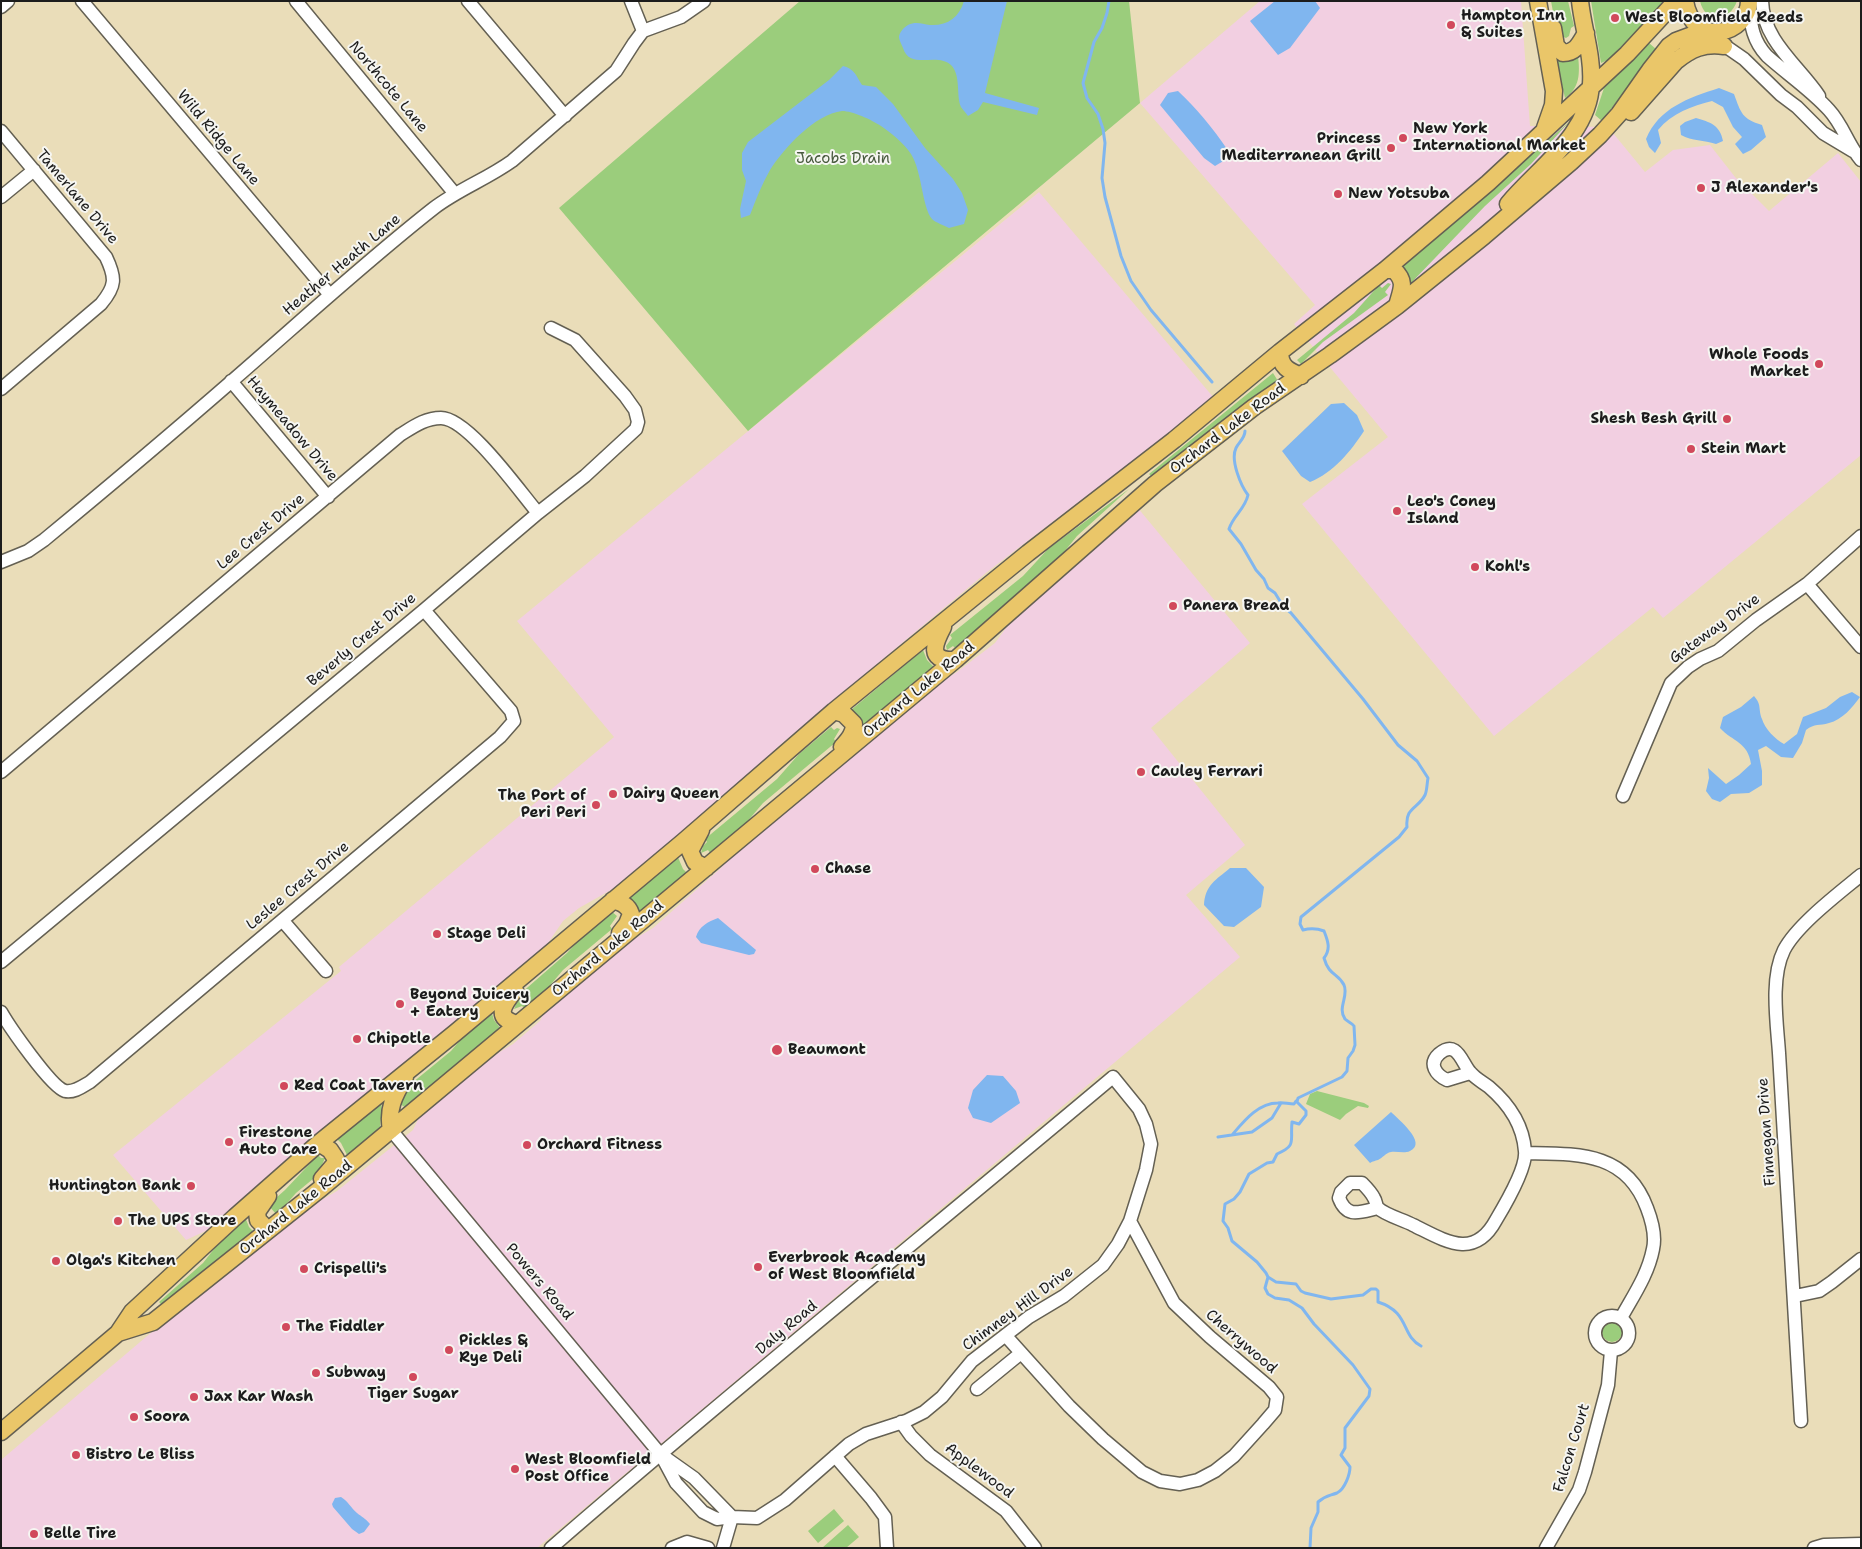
<!DOCTYPE html>
<style>
body{margin:0}
#map{position:relative;width:1862px;height:1549px;overflow:hidden;background:#eaddb9;font-family:"Shantell Sans",sans-serif}
canvas{display:block}
.frame{position:absolute;inset:0;border:2px solid #1c1c1c;pointer-events:none}
</style>
<div id="map">
<canvas width="1862" height="1549"></canvas>
<div class="frame"></div>
</div>
<script>
const ctx = document.querySelector('canvas').getContext('2d');
ctx.lineJoin = 'round';
function fillPath(path, color) {
  ctx.fillStyle = color;
  ctx.fill(path, 'evenodd');
}
function stroke(path, color, width, dash) {
  ctx.strokeStyle = color;
  ctx.lineWidth = width;
  ctx.lineCap = dash ? 'butt' : 'round';
  ctx.setLineDash(dash || []);
  ctx.stroke(path);
}
function label(font, color, halo, rows, align = 'center') {
  ctx.font = font + ' "Shantell Sans",sans-serif';
  ctx.lineWidth = 4;
  ctx.setLineDash([]);
  ctx.textBaseline = 'middle';
  ctx.strokeStyle = halo;
  ctx.fillStyle = color;
  for (const [text, x, y, turn = 0] of rows) {
    ctx.save();
    ctx.translate(x, y);
    ctx.rotate((+turn || 0) * Math.PI / 180);
    ctx.textAlign = isNaN(turn) ? turn : align;
    if (halo) ctx.strokeText(text, 0, 0);
    ctx.fillText(text, 0, 0);
    ctx.restore();
  }
}
const built = new Path2D(`
 M1260 1H1521L1530 126 1608 127 1645 172 1673 150 1710 145 1735 177 1769 211 1838 153 1861 182V455L1663 618 1653 607 1494 736 1302 504 1388 437 1294 324 1315 305 1140 103Z
 M1039 192 1214 398 1141 457 1085 497 987 572 780 745 734 790 618 886 579 908 563 921 546 946 210 1229 186 1240 113 1155 341 971 339 967 614 737 517 621Z
 M1137 507 1250 643 1151 728 1245 845 1186 895 1240 957 537 1548H1V1460L199 1292 306 1209 337 1191 413 1130 421 1113 485 1061 513 1044 540 1021 545 1011 621 947 653 928 721 868 732 855 930 689 957 672 995 643 1011 621Z`);
const green = new Path2D(`
 M800 1H1129L1140 103 748 431 559 208Z
 M1551 1H1568L1574 26 1571 28 1569 36 1566 38 1557 34Z
 M1591 1H1664L1655 12 1608 60 1601 63Z
 M1700 1H1737C1730 22 1705 24 1700 1Z
 M1649 43 1656 49 1602 121 1595 115 1604 88Z
 M1578 56C1580 73 1580 88 1565 98L1556 58Z
 M1569 122 1531 164 1485 206 1411 283 1407 273 1402 267Z
 M1388 283 1391 284 1385 292 1388 295 1323 342 1301 364 1297 360 1354 313 1379 285 1382 288Z
 M1273 373 1278 381 1219 423 1152 477 1149 474Z
 M1129 489 1077 536 1056 562 956 649 953 646 947 650 946 646 952 638 950 635 1023 576 1048 549Z
 M923 650 927 660 934 667 862 728 851 710Z
 M831 727 834 730 837 728 840 729 834 739 836 742 763 803 741 829 711 854 708 850 701 853 703 846 707 842 705 839 777 779 799 754Z
 M677 855 683 869 687 873 639 914 633 902 628 896Z
 M611 911 617 916 610 926 612 929 563 970 542 995 525 1009 522 1006 514 1009 517 1002 522 997 520 994 567 953 589 929Z
 M491 1010 494 1020 501 1029 406 1108 400 1104 405 1092 412 1083 451 1051 472 1026Z
 M1317 1091 1364 1103 1369 1106 1368 1108 1358 1106 1346 1114 1340 1120 1306 1104 1310 1094Z
 M381 1102C383 1110 380 1121 380 1130L348 1157 341 1143 337 1139Z
 M318 1155 321 1158H325L322 1165 325 1169 296 1193 277 1215 268 1205 285 1190Z
 M245 1217 249 1227 254 1232 162 1305 159 1302 203 1263 225 1235Z
 M1602 1332a10 10 0 1 1 20 0a10 10 0 1 1-20 0Z
 M834 1509 844 1521 818 1543 808 1531Z
 M848 1525 859 1537 846 1548H822Z`);
const water = new Path2D(`
 M964 1H1007L985 93 1039 108 1037 115 983 102 978 110 968 116C966 113 963 110 961 107 956 96 961 77 952 66 938 51 910 71 903 48 902 45 899 40 899 37 899 33 904 27 908 25 916 21 922 24 930 25 947 26 959 18 964 1Z
 M1275 1H1315L1320 8 1290 48 1278 55 1250 21Z
 M843 66C855 69 856 76 862 85L876 87 893 104 925 148 953 179 962 193 968 210 964 224 949 228C944 225 936 223 932 219 922 207 922 171 911 154 904 143 891 133 881 126 872 120 853 111 842 111 815 114 784 148 770 170 762 184 756 199 750 215L741 218 740 209 746 181 742 170V153L748 142 829 80Z
 M1719 88 1734 94C1741 113 1742 119 1762 125L1766 137 1751 150 1743 154 1735 144 1742 137 1733 127 1723 107 1712 101C1692 106 1672 113 1658 130L1661 143 1655 153 1649 147 1646 139C1659 108 1688 98 1719 88Z
 M1178 91C1196 108 1213 128 1227 149L1225 160 1215 166 1204 158 1160 105 1168 93Z
 M1696 118C1710 122 1720 125 1723 141L1716 144C1704 140 1692 141 1681 135L1680 126 1685 122Z
 M1344 403 1357 415 1364 431C1351 451 1333 473 1310 482L1301 476 1282 451 1331 404Z
 M1852 692 1860 697C1853 707 1842 720 1829 723 1819 726 1815 723 1806 730L1802 743 1793 758 1781 757 1766 746 1758 750 1762 771V785L1749 793 1731 794 1720 802 1712 799 1706 791 1709 778 1708 768 1726 784 1739 775 1751 764C1748 742 1733 742 1720 728L1723 717 1741 707 1754 696C1762 705 1758 709 1762 719 1765 729 1775 739 1784 744L1797 734 1803 717 1826 708 1840 697Z
 M1230 868H1246L1264 887 1261 907 1234 927 1224 926 1204 905C1205 885 1216 880 1230 868Z
 M718 918 756 950 754 954 749 955 701 943 696 937C699 926 708 922 718 918Z
 M987 1075 1003 1076 1016 1091 1020 1103 991 1123 973 1118 968 1108 973 1090Z
 M1391 1112C1398 1119 1428 1143 1410 1151 1404 1154 1397 1151 1391 1152 1385 1153 1383 1158 1378 1160 1375 1161 1373 1161 1370 1163L1354 1145Z
 M341 1497C348 1501 351 1508 357 1513 362 1517 365 1518 370 1524L364 1532 359 1534 352 1529 333 1507 332 1504 335 1498Z`);
const stream = new Path2D(`
 M1109 1 1107 13 1102 28 1094 42 1083 83 1087 98 1098 114 1103 129 1105 143 1102 178 1105 197 1121 256 1131 281 1151 310 1212 382
 M1245 431C1245 438 1239 442 1236 448 1230 460 1241 486 1248 495 1245 509 1233 516 1229 529L1241 544 1256 570 1264 579 1268 588 1275 593 1283 606 1291 613 1363 699 1398 745 1417 761 1428 778C1427 783 1427 791 1425 795 1418 809 1405 807 1407 827L1399 837 1301 917 1300 924 1303 930C1311 928 1316 928 1324 931 1328 941 1331 949 1324 958 1329 976 1338 973 1344 985 1349 996 1337 1008 1345 1019 1348 1022 1352 1023 1354 1026L1355 1045 1353 1051 1348 1058 1347 1071 1342 1077 1298 1098 1297 1102 1306 1111V1115L1299 1124 1292 1122C1290 1142 1297 1145 1277 1154L1273 1162 1267 1163 1249 1174 1240 1192 1234 1199 1225 1204 1223 1221 1228 1228 1232 1241 1257 1262 1266 1273 1268 1277 1276 1282 1296 1284 1301 1291 1305 1293 1331 1299 1363 1295 1371 1289H1376L1378 1291V1302C1410 1312 1401 1336 1421 1346
 M1232 1135C1244 1121 1258 1103 1278 1103 1283 1102 1288 1104 1294 1104L1296 1101
 M1218 1137 1252 1132 1272 1118 1281 1103
 M1268 1277 1265 1288 1268 1294 1275 1298 1289 1300 1302 1308 1314 1324 1353 1365 1370 1389 1369 1396 1345 1428V1448L1341 1455 1350 1467C1350 1474 1345 1489 1337 1493 1329 1496 1326 1495 1318 1502V1512L1311 1528 1310 1548`);
const minor = new Path2D(`
 M82 1 330 295
 M296 1 455 194
 M468 1 565 116
 M631 1 643 31
 M1762 1C1763 41 1799 66 1819 96
 M1 7 8 1
 M1749 7C1751 26 1753 41 1767 56 1787 74 1811 90 1829 110 1843 125 1848 145 1861 160
 M1718 41 1744 59 1781 95 1797 107 1823 133 1853 151
 M1 131 106 257C116 278 116 286 101 304L1 389
 M1 197 34 170
 M231 381 328 497
 M1861 536 1807 584 1861 647
 M1 562 28 551 44 540C107 488 170 435 232 381 299 323 364 263 434 208 459 189 487 179 512 161L616 71 634 43 643 31 681 17 704 1
 M1 772 400 435C413 427 425 418 441 418 468 418 520 492 538 513
 M1623 796 1671 683 1688 667 1700 659 1718 651 1756 620 1807 584
 M283 921 326 971
 M1 962 424 610 538 513 585 476 636 429 638 422 635 410 625 396 575 340 551 328
 M1 1012C9 1026 51 1087 65 1091 74 1093 83 1086 90 1082L500 737 514 721 511 711 424 610
 M391 1130 661 1455 676 1483 703 1512 717 1519 732 1517 757 1518 785 1500 849 1444 866 1434 906 1421 924 1412 942 1397 972 1361 1029 1317 1064 1296 1103 1265 1118 1244 1130 1221 1146 1170 1151 1144 1146 1124 1139 1109 1113 1077C926 1234 735 1388 551 1548
 M1526 1153C1577 1154 1626 1151 1647 1208 1652 1221 1656 1236 1653 1249 1648 1275 1633 1296 1621 1318
 M1378 1208C1360 1212 1347 1219 1339 1198L1341 1192 1350 1183H1362C1367 1188 1371 1192 1374 1198 1376 1201 1376 1206 1378 1208 1385 1215 1404 1220 1413 1225 1444 1240 1474 1261 1496 1220 1505 1205 1527 1168 1525 1151 1523 1124 1509 1104 1489 1087 1483 1082 1476 1079 1471 1073 1462 1065 1458 1038 1439 1054 1428 1064 1436 1075 1447 1080L1470 1073
 M1795 1296 1819 1291 1832 1282 1861 1259
 M1595 1333a17 17 0 1 1 34 0a17 17 0 1 1-34 0Z
 M1006 1336 1069 1406 1103 1439 1142 1472 1160 1481 1180 1484 1198 1480 1215 1471 1234 1456 1263 1424 1275 1410 1277 1397 1269 1387 1210 1337 1174 1303 1130 1221
 M977 1389 1021 1353
 M1801 1421 1779 1053C1777 1023 1770 978 1784 950 1797 925 1838 894 1861 875
 M901 1422 911 1436 930 1455 1006 1511 1035 1548
 M663 1456 694 1478 732 1517
 M835 1456 871 1498 885 1517 887 1548
 M672 1548 687 1542 708 1548
 M723 1548 732 1517
 M1546 1548 1579 1490 1585 1472 1608 1385 1611 1351
 M1814 1548 1824 1545 1861 1544`);
const major = new Path2D(`
 M1538 1 1554 91 1553 105 1545 128
 M1685 1C1693 50 1749 34 1749 1
 M1553 28 1556 46 1563 53C1576 53 1580 43 1586 33
 M1631 112 1676 61C1691 49 1704 43 1724 46
 M1508 204C1538 168 1589 135 1591 84 1593 56 1583 29 1580 1
 M1385 270H1394C1407 282 1401 290 1397 306
 M1280 352C1280 367 1289 371 1301 376
 M943 627C934 644 927 661 955 660
 M834 711 844 714 854 724C854 734 848 740 842 747
 M701 830 690 851 695 862 706 868
 M613 900C622 903 628 905 631 914L627 924 620 933
 M515 990C505 1003 492 1018 518 1024
 M391 1130C387 1109 394 1096 405 1077
 M319 1143 330 1150 336 1159 334 1165 322 1179
 M268 1196 257 1212 258 1220 268 1230
 M118 1333 153 1322 320 1189 955 660 1155 484 1254 407 1330 355 1397 306 1484 236 1571 162 1600 135 1619 114 1650 70 1669 46 1676 41 1703 31
 M1 1432 118 1333 132 1312 235 1217 319 1143 455 1033 683 842 834 711 1028 553 1174 440 1280 352 1385 270 1488 183 1627 54 1676 1`);
const markers = [
 [1615,18,5,"#d1495b"],
 [1451,25,5,"#d1495b"],
 [1403,138,5,"#d1495b"],
 [1391,148,5,"#d1495b"],
 [1701,188,5,"#d1495b"],
 [1338,194,5,"#d1495b"],
 [1819,364,5,"#d1495b"],
 [1727,419,5,"#d1495b"],
 [1691,449,5,"#d1495b"],
 [1397,511,5,"#d1495b"],
 [1475,567,5,"#d1495b"],
 [1173,606,5,"#d1495b"],
 [1141,772,5,"#d1495b"],
 [613,794,5,"#d1495b"],
 [596,805,5,"#d1495b"],
 [815,869,5,"#d1495b"],
 [437,934,5,"#d1495b"],
 [400,1004,5,"#d1495b"],
 [357,1039,5,"#d1495b"],
 [777,1050,6,"#d1495b"],
 [284,1086,5,"#d1495b"],
 [229,1142,5,"#d1495b"],
 [527,1145,5,"#d1495b"],
 [191,1186,5,"#d1495b"],
 [118,1221,5,"#d1495b"],
 [56,1261,5,"#d1495b"],
 [758,1267,5,"#d1495b"],
 [304,1269,5,"#d1495b"],
 [286,1327,5,"#d1495b"],
 [449,1350,5,"#d1495b"],
 [316,1373,5,"#d1495b"],
 [413,1377,5,"#d1495b"],
 [194,1397,5,"#d1495b"],
 [134,1417,5,"#d1495b"],
 [76,1455,5,"#d1495b"],
 [515,1469,5,"#d1495b"],
 [34,1534,5,"#d1495b"]
];
const poiNames = [
 ["Hampton Inn",1461,16],
 ["& Suites",1461,33],
 ["West Bloomfield Reeds",1625,18],
 ["New York",1413,129],
 ["International Market",1413,146],
 ["Princess",1381,139,"right"],
 ["Mediterranean Grill",1381,156,"right"],
 ["J Alexander's",1711,188],
 ["New Yotsuba",1348,194],
 ["Whole Foods",1809,355,"right"],
 ["Market",1809,372,"right"],
 ["Shesh Besh Grill",1717,419,"right"],
 ["Stein Mart",1701,449],
 ["Leo's Coney",1407,502],
 ["Island",1407,519],
 ["Kohl's",1485,567],
 ["Panera Bread",1183,606],
 ["Cauley Ferrari",1151,772],
 ["Dairy Queen",623,794],
 ["The Port of",586,796,"right"],
 ["Peri Peri",586,813,"right"],
 ["Chase",825,869],
 ["Stage Deli",447,934],
 ["Beyond Juicery",410,995],
 ["+ Eatery",410,1012],
 ["Chipotle",367,1039],
 ["Beaumont",788,1050],
 ["Red Coat Tavern",294,1086],
 ["Firestone",239,1133],
 ["Auto Care",239,1150],
 ["Orchard Fitness",537,1145],
 ["Huntington Bank",181,1186,"right"],
 ["The UPS Store",128,1221],
 ["Everbrook Academy",768,1258],
 ["of West Bloomfield",768,1275],
 ["Olga's Kitchen",66,1261],
 ["Crispelli's",314,1269],
 ["The Fiddler",296,1327],
 ["Pickles &",459,1341],
 ["Rye Deli",459,1358],
 ["Subway",326,1373],
 ["Tiger Sugar",413,1394,"center"],
 ["Jax Kar Wash",204,1397],
 ["Soora",144,1417],
 ["Bistro Le Bliss",86,1455],
 ["West Bloomfield",525,1460],
 ["Post Office",525,1477],
 ["Belle Tire",44,1534]
];
const streetNames = [
 ["Northcote Lane",388,87,50],
 ["Wild Ridge Lane",218,138,50],
 ["Tamerlane Drive",77,197,50],
 ["Heather Heath Lane",342,265,-40],
 ["Haymeadow Drive",292,429,50],
 ["Orchard Lake Road",1228,429,-37],
 ["Lee Crest Drive",261,532,-40],
 ["Gateway Drive",1715,629,-36],
 ["Beverly Crest Drive",362,640,-40],
 ["Orchard Lake Road",919,690,-40],
 ["Leslee Crest Drive",298,886,-40],
 ["Orchard Lake Road",608,949,-40],
 ["Finnegan Drive",1767,1132,-94],
 ["Orchard Lake Road",296,1208,-39],
 ["Powers Road",539,1282,50],
 ["Chimney Hill Drive",1018,1309,-36],
 ["Daly Road",787,1328,-40],
 ["Cherrywood",1241,1342,41],
 ["Falcon Court",1572,1448,-73],
 ["Applewood",979,1471,37]
];
const parkNames = [
 ["Jacobs Drain",843,159]
];
fillPath(built, '#f2cfe1');
fillPath(green, '#9bcd7c');
fillPath(water, '#80b6ef');
stroke(stream, '#80b6ef', 3);
stroke(minor, '#646053', 15);
stroke(major, '#646053', 19);
stroke(minor, '#fff', 12);
stroke(major, '#eac669', 16);
for (const [x, y, r, color] of markers) {
  const dot = new Path2D();
  dot.arc(x, y, r, 0, 2 * Math.PI);
  ctx.fillStyle = color;
  ctx.fill(dot);
  stroke(dot, '#f6f6f2', 2);
}
label('bold 15px', '#1c1c1c', '#f6f6f2', poiNames, 'left');
label('15px', '#1c1c1c', '#f6f6f2', streetNames);
label('15px', '#485a3e', '#f6f6f2', parkNames);
</script>
